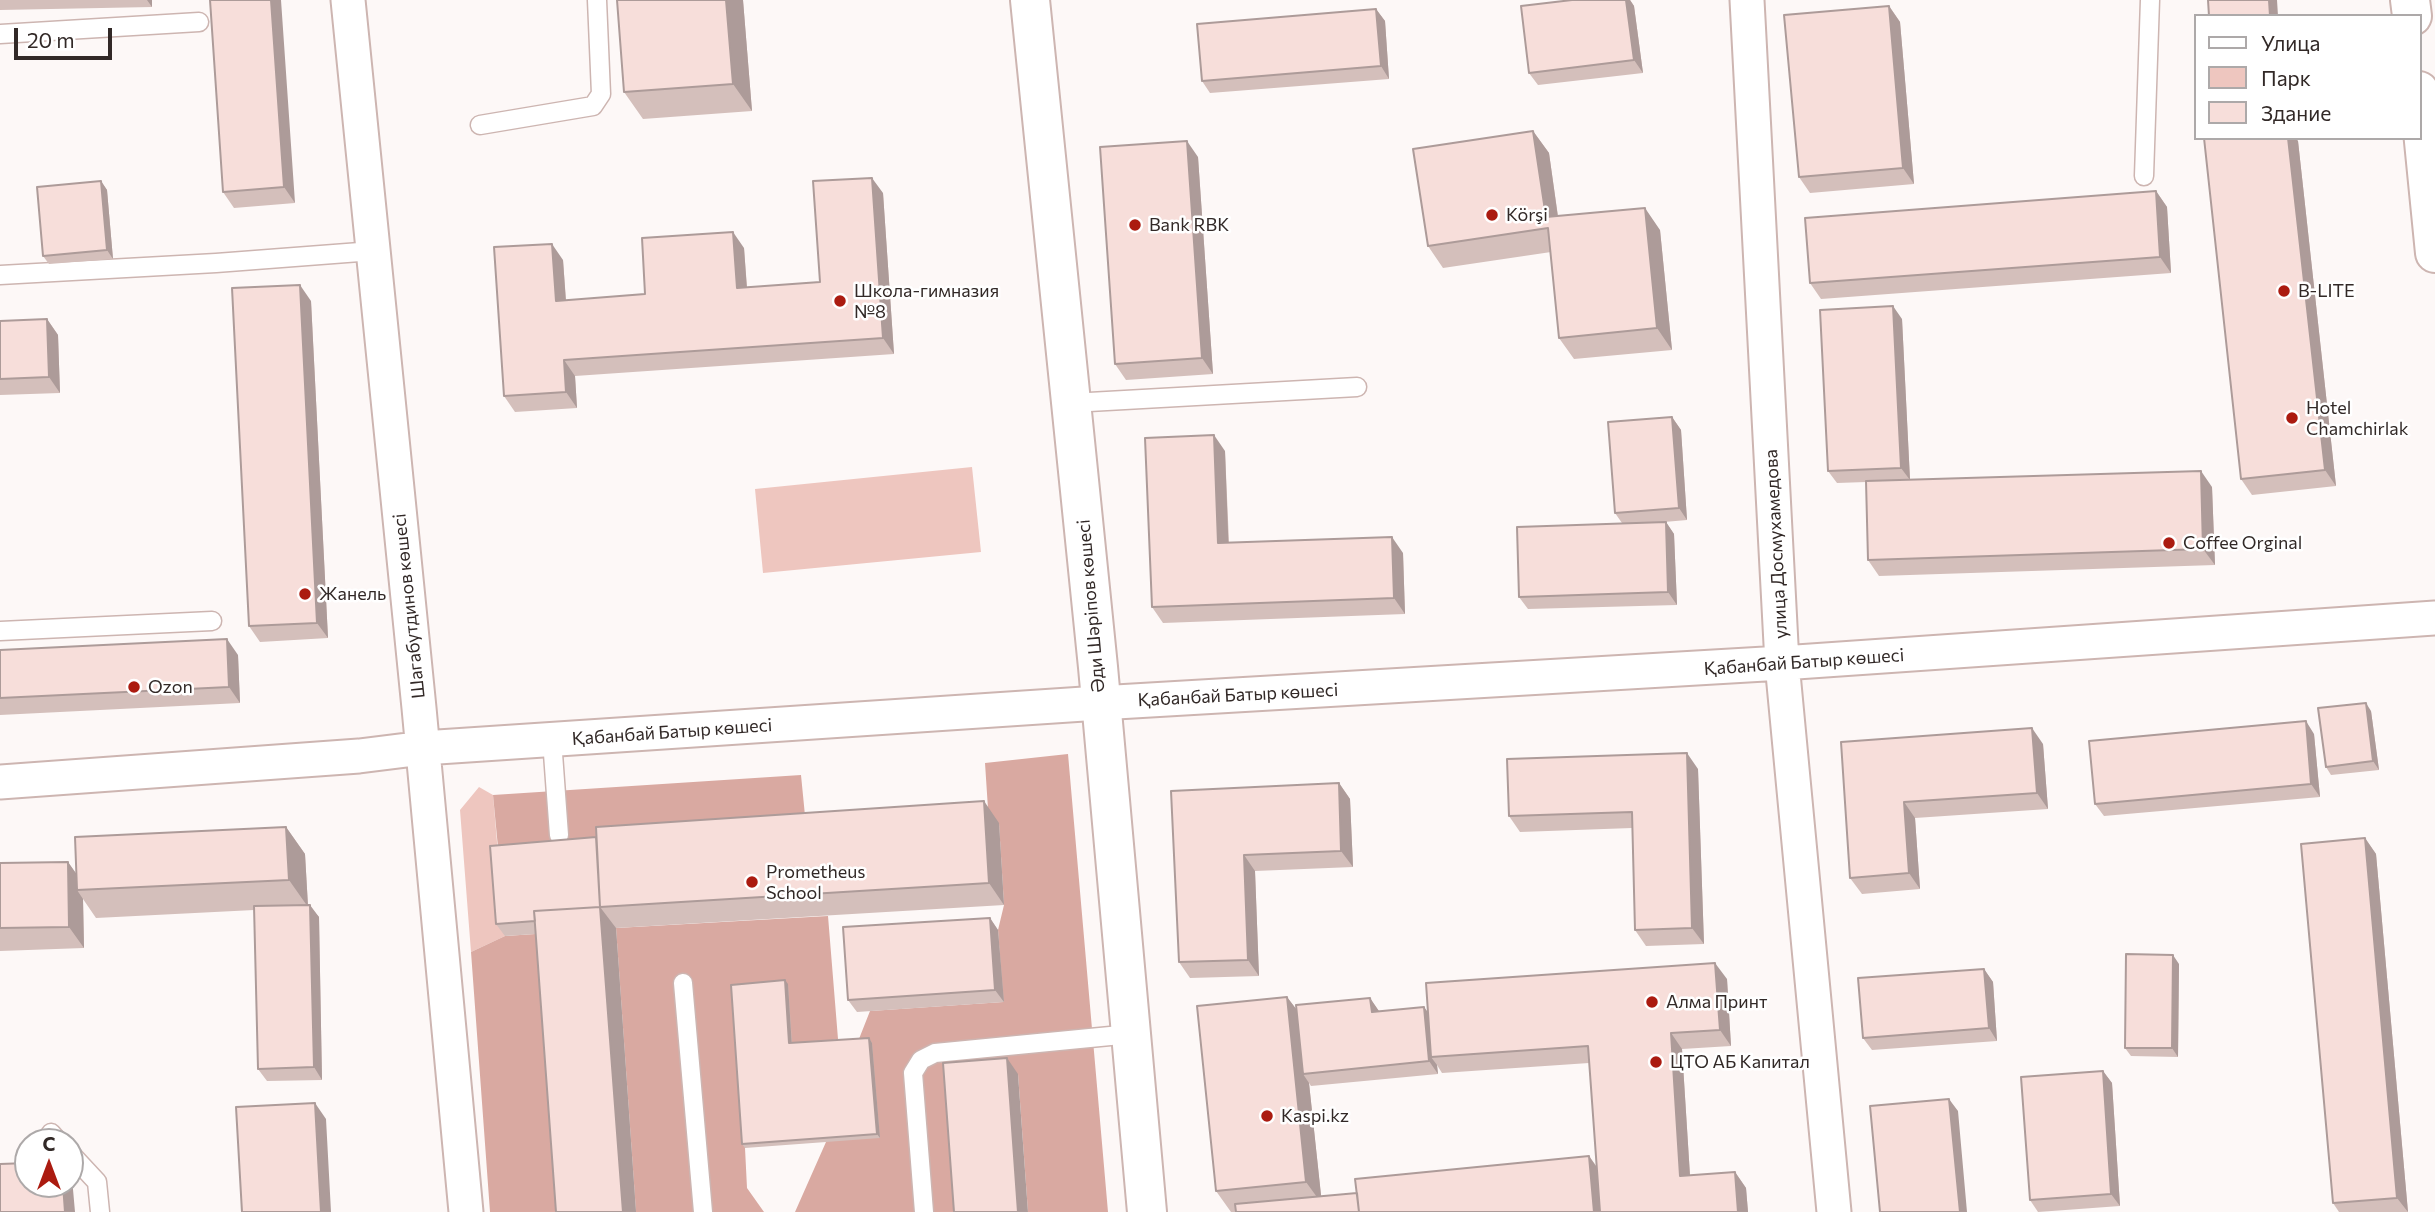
<!DOCTYPE html>
<meta charset="utf-8">
<style>
body{margin:0}
#map{position:relative;width:2435px;height:1212px;overflow:hidden;background:#fdf8f7;font-family:Commissioner,sans-serif}
canvas{display:block}
.legend{position:absolute;left:2194px;top:14px;width:228px;height:126px;box-sizing:border-box;background:#fff;border:2px solid #ada9a9;margin:0;padding:9px 12px;list-style:none;font-size:21px;color:#322927}
.legend li{display:flex;align-items:center;gap:14px;height:35px}
.legend b{width:35px;border:2px solid #ada9a9}
.north{position:absolute;left:14px;top:1128px;width:70px;height:70px;box-sizing:border-box;background:#fff;border:2px solid #ada9a9;border-radius:50%;rotate:0deg;font-size:19px;font-weight:700;line-height:28px;text-align:center;color:#322927}
.north::after{content:'';display:block;margin:auto;width:24px;height:32px;background:#ab1b10;clip-path:polygon(50% 0,100% 100%,50% 72%,0 100%)}
.scale{position:absolute;left:14px;top:28px;width:98px;height:32px;box-sizing:border-box;border:4px solid #322927;border-top:0;padding-left:9px;font-size:21px;line-height:24px;white-space:nowrap;color:#322927;-webkit-text-stroke:5px #fff;paint-order:stroke}
</style>
<div id="map">
<canvas width="2435" height="1212"></canvas>
<ul class="legend">
<li><b style="height:9px;background:#fff"></b>Улица</li>
<li><b style="height:19px;background:#eec6bf"></b>Парк</li>
<li><b style="height:19px;background:#f7deda"></b>Здание</li>
</ul>
<div class="north">С</div>
<div class="scale">20 m</div>
</div>
<script>
const ctx = document.querySelector('canvas').getContext('2d');
ctx.lineJoin = 'round';
function fillPath(path, color) {
  ctx.fillStyle = color;
  ctx.fill(path, 'evenodd');
}
function stroke(path, color, width, dash) {
  ctx.strokeStyle = color;
  ctx.lineWidth = width;
  ctx.lineCap = dash ? 'butt' : 'round';
  ctx.setLineDash(dash || []);
  ctx.stroke(path);
}
function label(font, color, halo, rows, align = 'center') {
  ctx.font = font + ' Commissioner,sans-serif';
  ctx.lineWidth = 5;
  ctx.setLineDash([]);
  ctx.textBaseline = 'middle';
  ctx.strokeStyle = halo;
  ctx.fillStyle = color;
  for (const [text, x, y, turn = 0] of rows) {
    ctx.save();
    ctx.translate(x, y);
    ctx.rotate((+turn || 0) * Math.PI / 180);
    ctx.textAlign = isNaN(turn) ? turn : align;
    if (halo) ctx.strokeText(text, 0, 0);
    ctx.fillText(text, 0, 0);
    ctx.restore();
  }
}
const green = new Path2D(`
 M972 467 981 552 763 573 755 489Z
 M479 787 493 795 505 936 471 952 460 810Z`);
const forest = new Path2D(`
 M1068 754 1108 1212H1028L1018 1074 964 1212H795L826 1142 857 1044 870 1011 1003 1002 998 930 1004 905 999 824H989L985 763Z
 M801 775 807 836 499 858 493 795Z
 M828 916 838 1039 792 1048 745 1148 747 1188 764 1212H636L616 928Z
 M550 933 570 1212H490L471 952 505 936Z`);
const lane = new Path2D(`
 M0 34 199 22
 M480 125 593 106 601 94 597 0
 M2144 176 2150 0
 M0 275 216 263 373 251
 M1071 403 1357 387
 M0 631 212 621
 M552 740 559 835
 M683 983 703 1212
 M51 1133 59 1142
 M70 1153 97 1182 100 1212
 M924 1212 913 1073 921 1060 935 1053 1131 1034`);
const street = new Path2D(`
 M348 0 419 708 466 1212
 M1747 0 1782 663 1834 1212
 M0 782 359 756 423 748 1099 703 1782 663 2435 618`);
const secondary = new Path2D(`
 M1030 0 1098 667 1147 1212
 M2410 0 2412 16
 M2419 91 2435 253`);
const wall = new Path2D(`
 M0 0H152V7L0 10Z
 M210 0 295 203 234 208 223 192Z
 M617 0H743L752 111 643 119 624 92Z
 M1572 0H1630L1634 6 1643 73 1538 85 1529 73Z
 M1889 6 1900 22 1914 184 1810 193 1799 177Z
 M1376 9 1385 21 1389 79 1210 93 1202 81Z
 M1533 131 1549 153 1558 216 1660 230 1672 350 1574 359 1559 338 1551 252 1443 268 1428 246Z
 M2298 141 2336 486 2252 495 2241 479Z
 M1198 157 1213 374 1126 380 1115 364Z
 M101 181 107 190 113 259 49 264 43 256Z
 M2156 191 2167 207 2171 273 1821 299 1810 283Z
 M883 193 894 354 575 376 577 408 515 412 504 396 563 260 566 300 645 294 744 248 747 287 820 282Z
 M311 301 328 638 260 642 249 626Z
 M47 319 58 335 60 393 0 395V321Z
 M1902 319 1910 480 2212 487 2215 565 1879 576 1868 560 1866 482 1837 483 1828 471Z
 M1672 417 1681 430 1687 520 1664 522H1666L1674 534 1677 605 1528 609 1519 597 1622 523 1615 513Z
 M1225 451 1229 542 1403 553 1405 614 1163 623 1152 607Z
 M0 650 238 655 240 703 0 715Z
 M2371 711 2379 770 2331 775 2326 767Z
 M2314 734 2320 797 2104 816 2095 804Z
 M1841 742 2043 744 2048 809 1915 818 1920 889 1862 894 1850 878Z
 M1698 769 1704 944 1646 946 1635 930 1632 828 1520 832 1509 816Z
 M1339 783 1350 799 1353 867 1255 871 1259 976 1190 978 1179 962 1171 791Z
 M999 823 1004 905 616 928 636 1212H556L536 934 505 936 496 924Z
 M286 827 305 854 308 905 319 917 322 1080 267 1081 258 1069 254 910 96 918 83 899 84 948 0 951V863L68 862 76 874Z
 M2365 838 2376 854 2408 1212H2339L2333 1203Z
 M990 918 998 930 1004 1002 857 1012 848 1000Z
 M2179 964 2178 1057 2131 1056 2125 1048Z
 M1984 969 1993 982 1997 1041 1872 1050 1863 1038Z
 M1727 979 1731 1046 1682 1049 1690 1175 1735 1172 1746 1188 1748 1212H1231L1216 1191 1287 997 1296 1009 1370 998 1379 1012 1424 1007 1428 1013ZM1589 1063 1597 1167 1589 1156 1357 1193 1321 1196 1309 1083 1311 1086 1438 1074 1437 1065 1442 1073Z
 M788 984 792 1043 869 1038 872 1043 880 1138 745 1148 742 1144Z
 M2103 1071 2112 1083 2120 1206 2038 1212 2030 1200Z`);
const shadedWall = new Path2D(`
 M147 0H152V7Z
 M271 0H281L295 203 284 187Z
 M726 0H743L752 111 733 84Z
 M1626 0H1630L1634 6 1643 73 1634 60Z
 M2269 0H2277L2278 16H2270Z
 M1889 6 1900 22 1914 184 1903 168Z
 M1376 9 1385 21 1389 79 1381 66Z
 M1533 131 1549 153 1561 239 1546 217Z
 M2288 138H2296L2298 141 2336 486 2325 470Z
 M1187 141 1198 157 1213 374 1202 358Z
 M872 178 883 193 894 354 883 338Z
 M101 181 107 190 113 259 107 250Z
 M2156 191 2167 207 2171 273 2160 257Z
 M1645 208 1660 230 1672 350 1657 328Z
 M733 232 744 248 748 304 737 288Z
 M552 244 563 260 567 317 556 301Z
 M300 285 311 301 328 638 317 623Z
 M1893 306 1902 319 1910 480 1901 468Z
 M47 319 58 335 60 393 49 377Z
 M564 360 575 376 577 408 566 392Z
 M1672 417 1681 430 1687 520 1679 508Z
 M1214 435 1225 451 1229 559 1218 543Z
 M2201 471 2212 487 2215 565 2203 549Z
 M1666 522 1674 534 1677 605 1668 592Z
 M1392 537 1403 553 1405 614 1394 598Z
 M227 639 238 655 240 703 229 687Z
 M2366 703 2371 711 2379 770 2373 761Z
 M2306 721 2314 734 2320 797 2311 784Z
 M2032 728 2043 744 2048 809 2037 793Z
 M1687 753 1698 769 1704 944 1692 928Z
 M1339 783 1350 799 1353 867 1341 851Z
 M984 801 999 823 1004 905 989 883Z
 M1904 802 1915 818 1920 889 1909 873Z
 M286 827 305 854 308 907 289 880Z
 M2365 838 2376 854 2408 1212 2397 1198Z
 M1244 855 1255 871 1259 976 1248 960Z
 M68 862 83 883 77 890 83 899 84 948 69 927Z
 M310 905 319 917 322 1080 314 1067Z
 M600 907 616 928 636 1212H623Z
 M990 918 998 930 1004 1002 995 990Z
 M2173 955 2179 964 2178 1057 2172 1048Z
 M1715 963 1727 979 1731 1046 1720 1030Z
 M1984 969 1993 982 1997 1041 1989 1028Z
 M785 980 788 984 792 1048 789 1043Z
 M1287 997 1303 1018V1074L1309 1083 1322 1204 1306 1182Z
 M1370 998 1379 1011 1380 1025 1372 1012Z
 M1424 1007 1433 1019 1431 1057 1437 1065 1438 1074 1429 1061Z
 M1671 1033 1682 1049 1691 1192 1680 1176Z
 M869 1038 872 1043 880 1138 877 1134Z
 M1007 1058 1018 1074 1028 1212H1018Z
 M2103 1071 2112 1083 2120 1206 2111 1194Z
 M1949 1099 1958 1111 1967 1212H1960Z
 M315 1103 326 1119 331 1212H321Z
 M1589 1156 1600 1172 1604 1212H1594Z
 M1735 1172 1746 1188 1748 1212H1738Z
 M70 1175 72 1178 75 1212H65L63 1184H70Z`);
const building = new Path2D(`
 M210 0H271L284 187 223 192Z
 M617 0H726L733 84 624 92Z
 M1572 0H1626L1634 60 1529 73 1521 6Z
 M2208 0H2269L2270 16H2209Z
 M1889 6 1903 168 1799 177 1784 15Z
 M1376 9 1381 66 1202 81 1197 24Z
 M1533 131 1546 217 1645 208 1657 328 1559 338 1548 228 1428 246 1413 149Z
 M2204 138H2288L2325 470 2241 479Z
 M1187 141 1202 358 1115 364 1100 147Z
 M872 178 883 338 564 360 566 392 504 396 494 247 552 244 556 301 645 294 642 238 733 232 737 288 820 282 813 181Z
 M101 181 107 250 43 256 37 187Z
 M2156 191 2160 257 1810 283 1805 218Z
 M300 285 317 623 249 626 232 288Z
 M1893 306 1901 468 1828 471 1820 310Z
 M47 319 49 377 0 379V321Z
 M1672 417 1679 508 1615 513 1608 422Z
 M1214 435 1218 543 1392 537 1394 598 1152 607 1145 438Z
 M2201 471 2203 549 1868 560 1866 481Z
 M1666 522 1668 592 1519 597 1517 527Z
 M227 639 229 687 0 698V650Z
 M2366 703 2373 761 2326 767 2318 708Z
 M2306 721 2311 784 2095 804 2089 741Z
 M2032 728 2037 793 1904 802 1909 873 1850 878 1841 742Z
 M1687 753 1692 928 1635 930 1632 812 1509 816 1507 759Z
 M1339 783 1341 851 1244 855 1248 960 1179 962 1171 791Z
 M984 801 989 883 600 907 623 1212H556L534 911 600 907 596 827Z
 M286 827 289 880 77 890 75 837Z
 M596 837 600 907 534 911 535 921 496 924 490 846Z
 M2365 838 2397 1198 2333 1203 2301 844Z
 M68 862 69 927 0 928V863Z
 M310 905 314 1067 258 1069 254 906Z
 M990 918 995 990 848 1000 843 927Z
 M2126 954 2173 955 2172 1048H2125Z
 M1715 963 1720 1030 1671 1033 1680 1176 1735 1172 1738 1212H1600L1588 1046 1431 1057 1426 983Z
 M1984 969 1989 1028 1863 1038 1858 978Z
 M785 980 789 1043 869 1038 877 1134 742 1144 731 985Z
 M1287 997 1306 1182 1216 1191 1197 1006Z
 M1370 998 1372 1012 1424 1007 1429 1061 1303 1074 1296 1005Z
 M1007 1058 1018 1212H954L943 1063Z
 M2103 1071 2111 1194 2030 1200 2021 1077Z
 M1949 1099 1960 1212H1880L1870 1106Z
 M315 1103 321 1212H242L236 1107Z
 M1589 1156 1594 1212H1359L1355 1179Z
 M28 1163V1184H63L65 1212H0V1164Z
 M1357 1193 1359 1212H1236L1235 1204Z`);
const markers = [
 [1492,215,7,"#ab1b10"],
 [1135,225,7,"#ab1b10"],
 [2284,291,7,"#ab1b10"],
 [840,301,7,"#ab1b10"],
 [2292,418,7,"#ab1b10"],
 [2169,543,7,"#ab1b10"],
 [305,594,7,"#ab1b10"],
 [134,687,7,"#ab1b10"],
 [752,882,7,"#ab1b10"],
 [1652,1002,7,"#ab1b10"],
 [1656,1062,7,"#ab1b10"],
 [1267,1116,7,"#ab1b10"]
];
const poiNames = [
 ["Körşi",1506,215],
 ["Bank RBK",1149,225],
 ["Школа-гимназия",854,291],
 ["№8",854,312],
 ["B-LITE",2298,291],
 ["Hotel",2306,408],
 ["Chamchirlak",2306,429],
 ["Coffee Orginal",2183,543],
 ["Жанель",319,594],
 ["Ozon",148,687],
 ["Prometheus",766,872],
 ["School",766,893],
 ["Алма Принт",1666,1002],
 ["ЦТО АБ Капитал",1670,1062],
 ["Kaspi.kz",1281,1116]
];
const streetNames = [
 ["улица Досмухамедова",1776,544,-93],
 ["Шагабутдинов көшесі",409,606,-96],
 ["Әди Шәріпов көшесі",1091,606,-95],
 ["Қабанбай Батыр көшесі",1804,662,-4],
 ["Қабанбай Батыр көшесі",1238,695,-3],
 ["Қабанбай Батыр көшесі",672,732,-4]
];
fillPath(green, '#eec6bf');
fillPath(forest, '#d9a9a1');
stroke(lane, '#cdb5b1', 21);
stroke(street, '#cdb5b1', 37);
stroke(secondary, '#cdb5b1', 42);
stroke(lane, '#fff', 18);
stroke(street, '#fff', 33);
stroke(secondary, '#fff', 38);
fillPath(wall, '#d4bfbb');
fillPath(shadedWall, '#ad9b99');
fillPath(building, '#f7deda');
stroke(building, '#ad9b99', 2);
for (const [x, y, r, color] of markers) {
  const dot = new Path2D();
  dot.arc(x, y, r, 0, 2 * Math.PI);
  ctx.fillStyle = color;
  ctx.fill(dot);
  stroke(dot, '#fff', 2.5);
}
label('18px', '#322927', '#fff', poiNames, 'left');
label('18px', '#322927', '#fff', streetNames);
</script>
